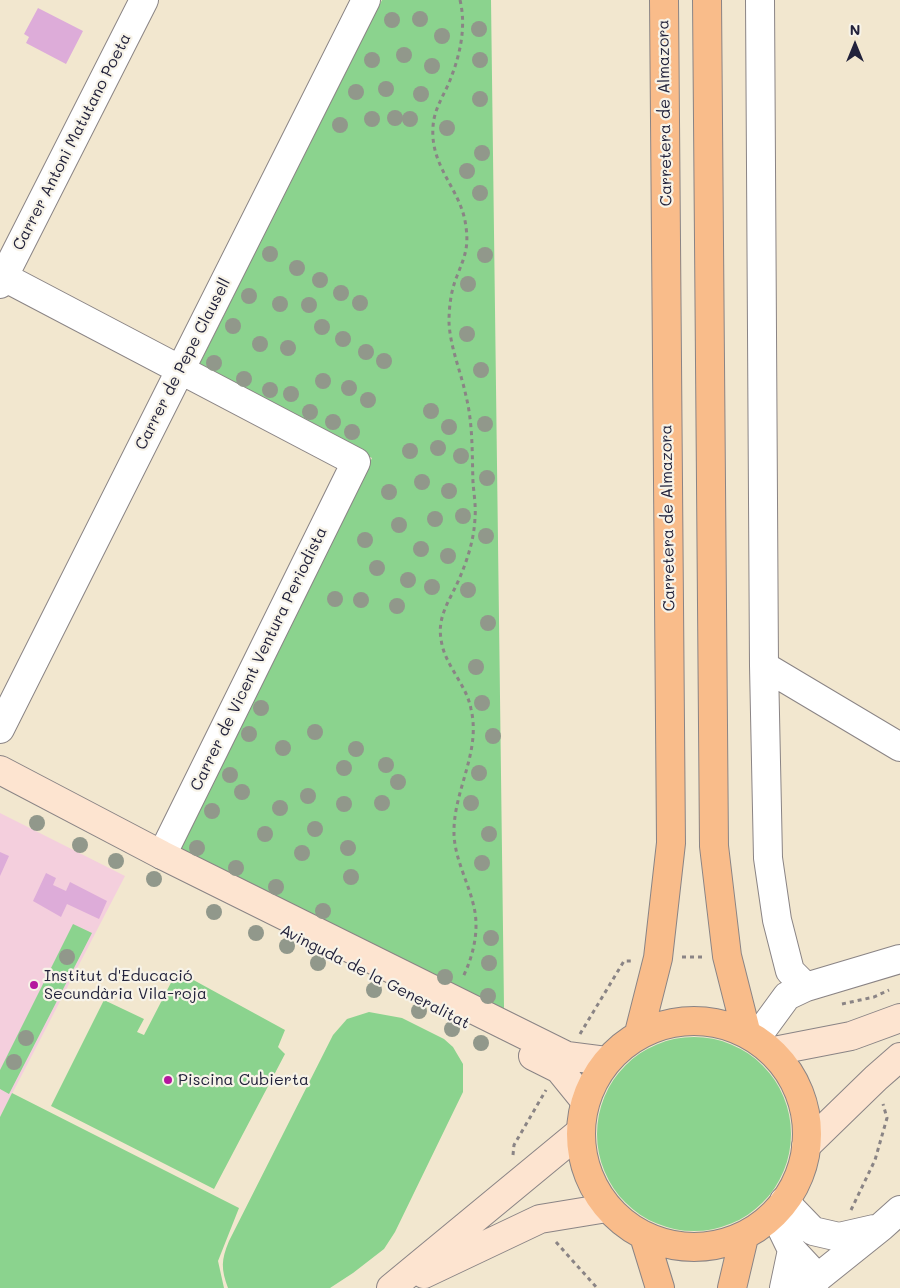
<!DOCTYPE html>
<meta charset="utf-8">
<style>
body{margin:0}
#map{position:relative;width:900px;height:1288px;overflow:hidden;background:#f2e7cf;font-family:Mali,sans-serif}
canvas{display:block}
.north{position:absolute;left:830px;top:20px;width:50px;height:50px;-webkit-text-stroke:4px #f7f3e8;paint-order:stroke;rotate:0deg;font-size:14px;font-weight:700;line-height:20px;text-align:center;color:#22223b}
.north::after{content:'';display:block;margin:auto;width:18px;height:22px;background:#22223b;clip-path:polygon(50% 0,100% 100%,50% 72%,0 100%)}
</style>
<div id="map">
<canvas width="900" height="1288"></canvas>
<div class="north">N</div>
</div>
<script>
const ctx = document.querySelector('canvas').getContext('2d');
ctx.lineJoin = 'round';
function fillPath(path, color) {
  ctx.fillStyle = color;
  ctx.fill(path, 'evenodd');
}
function stroke(path, color, width, dash) {
  ctx.strokeStyle = color;
  ctx.lineWidth = width;
  ctx.lineCap = dash ? 'butt' : 'round';
  ctx.setLineDash(dash || []);
  ctx.stroke(path);
}
function label(font, color, halo, rows, align = 'center') {
  ctx.font = font + ' Mali,sans-serif';
  ctx.lineWidth = 4.5;
  ctx.setLineDash([]);
  ctx.textBaseline = 'middle';
  ctx.strokeStyle = halo;
  ctx.fillStyle = color;
  for (const [text, x, y, turn = 0] of rows) {
    ctx.save();
    ctx.translate(x, y);
    ctx.rotate((+turn || 0) * Math.PI / 180);
    ctx.textAlign = isNaN(turn) ? turn : align;
    if (halo) ctx.strokeText(text, 0, 0);
    ctx.fillText(text, 0, 0);
    ctx.restore();
  }
}
const built = new Path2D(`
 M0 813 125 876 0 1117Z`);
const green = new Path2D(`
 M382 0H491L504 1007 502 1015 177 854 372 458 198 367Z
 M73 924 92 933 9 1094 0 1089V1070Z
 M177 971 285 1030 278 1047 285 1054 214 1189 51 1106 104 1000 144 1019 137 1032 144 1035Z
 M369 1012 402 1018 444 1039 453 1047 463 1064V1092L395 1232 384 1249 353 1273 330 1288H228C221 1269 221 1260 229 1241L333 1035 347 1019Z
 M597 1134a97 97 0 1 1 194 0a97 97 0 1 1-194 0Z
 M12 1093 239 1208 218 1261 224 1288H0V1117Z`);
const building = new Path2D(`
 M38 8 83 31 66 64 26 43 29 37 24 34Z
 M0 852 9 856 0 876Z
 M46 873 56 878 53 885 66 891 70 882 107 901 99 919 67 904 61 917 33 901Z`);
const path = new Path2D(`
 M460 0C466 25 461 51 452 75 446 93 434 107 433 127 430 168 462 190 466 227 469 248 464 258 457 276 451 290 449 307 449 322 450 347 461 372 466 396 473 424 472 454 473 483 474 494 476 507 475 518 474 539 468 558 460 577 451 599 437 615 441 639 444 665 466 683 471 709 481 751 455 788 454 829 453 855 467 879 473 903 480 928 474 954 463 977
 M682 957H703
 M842 1004 874 997 889 990
 M580 1034 624 961H634
 M513 1155 514 1145 546 1090
 M851 1210 875 1160 887 1118 883 1104
 M556 1242 597 1288`);
const street = new Path2D(`
 M760 0 764 666 768 858 777 920 790 971 806 987
 M0 275 356 462 162 855
 M0 284 144 0
 M764 666 900 747
 M0 729 366 0
 M757 1037 787 996 806 987 900 959
 M784 1201 813 1231 839 1237 874 1229
 M775 1215 792 1250 818 1278
 M784 1288 792 1250
 M805 1288 881 1227 900 1210`);
const secondary = new Path2D(`
 M0 770 162 855 567 1056 606 1061
 M774 1051 851 1036 900 1018
 M533 1056 559 1069 585 1101
 M806 1146 876 1078 900 1057
 M424 1274 540 1219 607 1208
 M391 1288 580 1132`);
const primary = new Path2D(`
 M707 0 714 846 727 956 746 1031
 M581 1134a113 113 0 1 1 226 0a113 113 0 1 1-226 0Z
 M639 1033 658 958 671 843 664 0
 M644 1236 660 1288
 M732 1288 744 1237`);
const trees = [
 [420,19],
 [392,20],
 [479,29],
 [442,36],
 [404,55],
 [372,60],
 [480,60],
 [432,66],
 [386,89],
 [356,92],
 [421,94],
 [480,99],
 [395,118],
 [372,119],
 [410,119],
 [340,125],
 [447,128],
 [482,153],
 [467,171],
 [480,193],
 [270,254],
 [485,255],
 [297,268],
 [320,280],
 [468,284],
 [341,293],
 [249,296],
 [360,303],
 [280,304],
 [309,305],
 [233,326],
 [322,327],
 [467,334],
 [343,339],
 [260,344],
 [288,348],
 [366,352],
 [384,361],
 [214,363],
 [481,370],
 [244,379],
 [323,381],
 [349,388],
 [270,390],
 [291,394],
 [368,400],
 [431,411],
 [310,412],
 [333,422],
 [485,424],
 [449,427],
 [352,432],
 [438,448],
 [410,451],
 [461,456],
 [487,478],
 [422,482],
 [449,491],
 [389,492],
 [463,516],
 [435,519],
 [399,525],
 [486,536],
 [365,540],
 [421,549],
 [448,556],
 [377,568],
 [408,580],
 [432,587],
 [468,590],
 [335,599],
 [361,600],
 [397,606],
 [488,623],
 [476,667],
 [482,703],
 [261,708],
 [315,732],
 [249,734],
 [493,736],
 [283,748],
 [356,749],
 [386,765],
 [344,768],
 [479,773],
 [230,775],
 [398,782],
 [242,792],
 [308,796],
 [382,803],
 [471,803],
 [344,804],
 [280,808],
 [212,811],
 [37,823],
 [315,829],
 [265,834],
 [489,834],
 [80,845],
 [197,848],
 [348,848],
 [302,853],
 [116,861],
 [482,863],
 [236,868],
 [351,877],
 [154,879],
 [276,887],
 [323,911],
 [214,912],
 [256,933],
 [491,938],
 [287,946],
 [67,957],
 [318,963],
 [489,963],
 [445,977],
 [374,990],
 [488,996],
 [419,1011],
 [452,1029],
 [26,1038],
 [481,1043],
 [14,1062]
];
const markers = [
 [34,985,5,"#b5179e"],
 [168,1080,5,"#b5179e"]
];
const streetNames = [
 ["Carretera de Almazora",665,113,-91],
 ["Carrer Antoni Matutano Poeta",72,142,-63],
 ["Carrer de Pepe Clausell",183,364,-63],
 ["Carretera de Almazora",668,518,-91],
 ["Carrer de Vicent Ventura Periodista",259,659,-64],
 ["Avinguda de la Generalitat",375,977,27]
];
const poiNames = [
 ["Institut d'Educació",44,976],
 ["Secundària Vila-roja",44,994],
 ["Piscina Cubierta",178,1080]
];
fillPath(built, '#f4cfdd');
fillPath(green, '#8bd38e');
fillPath(building, '#ddacd9');
stroke(street, '#8a8485', 30);
stroke(secondary, '#8a8485', 30);
stroke(primary, '#8a8485', 30);
stroke(path, '#8a8485', 3, [4, 4]);
stroke(street, '#fff', 28);
stroke(secondary, '#fde4d0', 28);
stroke(primary, '#f9bc8a', 28);
ctx.fillStyle = '#91988b';
for (const [x, y] of trees) {
  ctx.beginPath();
  ctx.arc(x, y, 8, 0, 2 * Math.PI);
  ctx.fill();
}
for (const [x, y, r, color] of markers) {
  const dot = new Path2D();
  dot.arc(x, y, r, 0, 2 * Math.PI);
  ctx.fillStyle = color;
  ctx.fill(dot);
  stroke(dot, '#f7f3e8', 2);
}
label('16px', '#22223b', '#f7f3e8', streetNames);
label('16px', '#22223b', '#f7f3e8', poiNames, 'left');
</script>
